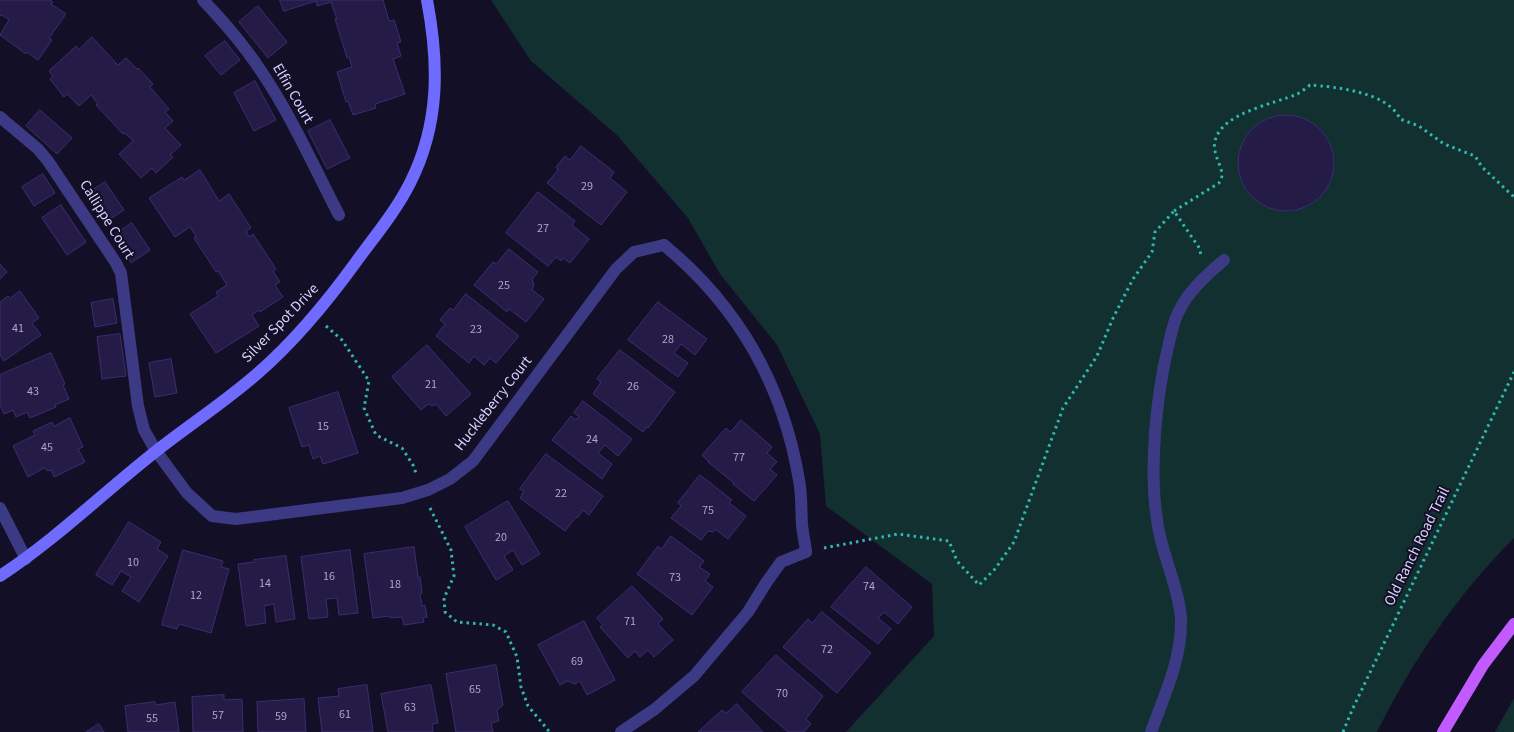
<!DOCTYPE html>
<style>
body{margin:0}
canvas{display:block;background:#130f26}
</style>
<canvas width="1514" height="732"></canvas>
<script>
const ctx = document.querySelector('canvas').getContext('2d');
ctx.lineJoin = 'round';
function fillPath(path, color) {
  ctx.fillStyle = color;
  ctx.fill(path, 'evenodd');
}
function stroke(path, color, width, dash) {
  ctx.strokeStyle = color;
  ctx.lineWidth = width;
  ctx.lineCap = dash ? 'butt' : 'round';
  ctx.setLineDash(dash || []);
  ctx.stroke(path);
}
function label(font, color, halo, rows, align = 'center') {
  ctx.font = font + ' "Source Sans 3",sans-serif';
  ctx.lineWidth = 4;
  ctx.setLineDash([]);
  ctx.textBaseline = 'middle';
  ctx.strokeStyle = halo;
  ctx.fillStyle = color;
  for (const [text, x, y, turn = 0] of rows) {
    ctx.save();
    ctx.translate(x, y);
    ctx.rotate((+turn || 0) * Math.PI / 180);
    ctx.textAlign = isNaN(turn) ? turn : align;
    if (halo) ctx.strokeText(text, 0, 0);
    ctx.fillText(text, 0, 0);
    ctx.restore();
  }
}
const green = new Path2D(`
 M491 0H1514V538C1457 595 1413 660 1377 732H846L934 636 932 584 826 506 820 434 777 345 720 274 688 218 617 135 531 61Z
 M1514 698V732H1495Z`);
const building = new Path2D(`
 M0 0H50L53 2 51 4 66 14 49 38 52 40 38 60 27 52 26 54 0 35 9 20 2 15 0 16Z
 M280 0H383L389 21 394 20 401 42 397 43 401 56 393 59 405 94 375 104 376 108 353 115 348 101 346 102 337 72 352 67 349 57 347 58 335 19H337L331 2 317 6 316 1 284 11Z
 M258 6 287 42 268 58 239 22Z
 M92 37 118 65 126 58 137 69 138 68 153 84 150 87 169 109 165 112 173 121 165 128 181 145 170 155 173 157 156 173 152 168 141 178 119 154 133 141 125 133 123 134 96 105 98 104 91 95 79 106 67 94 64 97 50 79 53 76 49 71 76 46 79 49Z
 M225 41 240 60 221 75 205 56Z
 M255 81 276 120 254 131 234 93Z
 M40 110 72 138 57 154 26 126Z
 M1238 163a48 48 0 1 1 96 0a48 48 0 1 1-96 0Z
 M330 120 350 158 327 169 308 131Z
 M581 146 614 172 610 178 627 192 601 225 547 183 558 170 556 167 565 156 570 160Z
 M200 170 219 201 229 194 251 228 246 231 249 237 253 234 276 269 273 271 280 282 275 285 283 297 260 312 259 310 252 315 259 326 216 353 190 314 218 296 216 292 227 285 218 271 216 272 194 238 196 236 190 227 175 237 149 198 182 177 184 180Z
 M43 174 55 193 34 206 22 187Z
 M105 182 124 210 104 223 85 195Z
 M538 192 575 221 572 225 589 239 570 263 563 258 561 261 556 257 548 266 506 233Z
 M61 205 86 242 67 255 42 218Z
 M132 223 150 250 131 263 113 236Z
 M509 249 538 272 532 279 534 285 532 290 544 299 526 322 509 309 507 312 474 285 493 262 496 264Z
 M0 264 7 272 0 279Z
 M20 291 39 318 32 323 41 335 4 361 0 355V302L8 296 10 298Z
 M466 294 519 336 496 363 490 358 484 365 474 356 469 363 436 336 445 324 440 320 450 308 453 310Z
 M113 299 117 323 95 327 91 303Z
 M658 302 707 339 695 355 681 344 674 353 688 363 678 377 628 340Z
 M120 334 126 376 102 379 97 337Z
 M427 345 471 394 446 416 436 404 433 406 428 404 421 410 392 377Z
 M620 350 675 392 648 428 646 427 643 432 593 394 601 382 597 379Z
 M51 353 65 384 63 385 69 399 55 405 56 407 30 418 27 412 16 417 13 410 4 414 0 404V375Z
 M171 359 177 393 155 397 149 363Z
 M338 392 358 453 323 464 320 456 313 459 309 445 302 447 289 408Z
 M583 401 632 439 618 456 605 445 598 453 612 464 602 479 552 440 571 416 576 420 579 416 574 413Z
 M70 418 83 447 78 449 85 462 54 477 51 470 48 471 44 468 28 477 13 446 35 435 33 431 52 422 54 426Z
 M741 420 772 447 767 453 777 462 770 469 777 475 754 501 733 484 734 483 708 462H709L702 455 726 428 730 432Z
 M546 454 603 496 589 515 583 510 577 518 576 517 565 531 520 498 524 491 520 489Z
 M700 475 732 500 729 503 746 516 728 539 715 529 713 532 708 531 701 540 671 518 681 506 678 503Z
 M508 501 540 554 522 565 513 550 504 556 513 570 496 580 465 527Z
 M129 522 161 542 157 549 168 556 139 602 122 591 131 577 121 571 112 585 96 575Z
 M671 536 704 561 699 567 710 574 705 581 713 587 692 615 637 574 658 546 661 549Z
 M414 547 418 577H420L422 593 420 594 422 606 425 605 427 617 423 618 424 622 404 625 402 617 390 618V616L373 618 364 554Z
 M183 550 223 561 221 567 229 569 211 633 179 624 177 629 162 625Z
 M350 550 358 613 339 615 337 598 326 599 328 617 309 619 301 557Z
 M286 556 295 619 276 622 274 604 264 606 266 623 246 626 238 564 254 562V560Z
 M866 567 912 607 898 624 884 612 878 618 891 629 878 644 831 607Z
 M632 586 663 619 658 624 673 640 654 657 648 650 640 657 635 651 628 658 600 627 603 625 597 618Z
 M822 612 871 653 837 693 783 647 808 619 812 623Z
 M584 621 615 680 587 695 580 681 575 684 567 681 560 685 538 645Z
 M776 655 823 696 806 719 811 724 804 732H788L742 692Z
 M496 665 503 705 497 710 499 721 491 723 493 732H456L446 674Z
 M367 685 373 732H322L318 698 339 696 338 689Z
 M431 685 438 723 432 724 433 732H388L381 694Z
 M224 695V700L242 699 243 732H193L192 697Z
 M304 699 306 732H258L257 702Z
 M155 702 156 705 175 702 179 732H128L125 706Z
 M737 704 763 732H698L722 710 726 713Z
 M99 724 104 732H86Z`);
const path = new Path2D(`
 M1174 211 1219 183C1220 180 1222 178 1222 175 1222 166 1212 153 1215 141 1222 112 1275 104 1297 94 1302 92 1306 88 1310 85 1336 87 1388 92 1400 119L1419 126 1444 144 1475 156 1482 167 1514 197
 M326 326 342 340 369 381 364 408 376 435 402 448 413 465 417 476
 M430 508 451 550 454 576 444 598 445 612 457 622 493 625 506 632 517 657 521 687 528 706 548 730V732
 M824 548 898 534 949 541 957 561 979 585 995 569 1014 542 1063 408 1097 356 1114 316 1133 279 1152 252 1155 232 1174 211 1200 249 1201 258
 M1343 732 1353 708 1514 372`);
const lane = new Path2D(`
 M664 245C738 306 783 385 799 480 802 495 801 510 802 525 803 534 805 543 806 552
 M1151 732C1164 696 1182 659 1181 619 1179 587 1161 553 1157 520 1149 468 1156 398 1168 347 1171 335 1173 322 1179 311 1189 290 1207 275 1224 260`);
const street = new Path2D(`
 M203 0C224 22 244 45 261 71 291 115 314 167 339 215
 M0 117 38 149 48 161 116 263 121 273 138 406 144 430 156 451 187 493 212 516 236 519 402 498 428 490 450 479 473 461 616 269 634 252 664 245
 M0 508 26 559
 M621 732 655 709 694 676 748 612 766 583 781 562 806 552`);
const secondary = new Path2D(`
 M0 576C55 540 103 493 155 452 189 425 225 402 258 373 296 340 327 302 356 262 375 236 396 211 410 183 440 124 439 63 427 0`);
const primary = new Path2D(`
 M1443 732 1483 665 1514 624`);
const numberNames = [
 ["29",587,187],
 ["27",543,229],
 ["25",504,286],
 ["41",18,329],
 ["23",476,330],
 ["28",668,340],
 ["21",431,385],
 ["26",633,387],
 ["43",33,392],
 ["15",323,427],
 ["24",592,440],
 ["45",47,448],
 ["77",739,458],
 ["22",561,494],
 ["75",708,511],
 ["20",501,538],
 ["10",133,563],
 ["16",329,577],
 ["73",675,578],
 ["14",265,584],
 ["18",395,585],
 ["74",869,587],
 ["12",196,596],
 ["71",630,622],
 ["72",827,650],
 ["69",577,662],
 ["65",475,690],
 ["70",782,694],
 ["63",410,708],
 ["61",345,715],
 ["57",218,716],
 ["59",281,717],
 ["55",152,719]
];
const streetNames = [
 ["Elfin Court",292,94,60],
 ["Callippe Court",106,220,58],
 ["Silver Spot Drive",281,324,-46],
 ["Huckleberry Court",494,404,-52],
 ["Old Ranch Road Trail",1418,547,-64]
];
fillPath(green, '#12302f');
fillPath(building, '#241b47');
stroke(building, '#3b2d73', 1);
stroke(path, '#2fb8b0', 3, [2.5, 4]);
stroke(lane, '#3d3a85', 12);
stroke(street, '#3d3a85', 12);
stroke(secondary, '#6f6bff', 12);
stroke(primary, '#c25bff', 12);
label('12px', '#aca6d1', null, numberNames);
label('15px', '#d9d4ff', '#130f26', streetNames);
</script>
